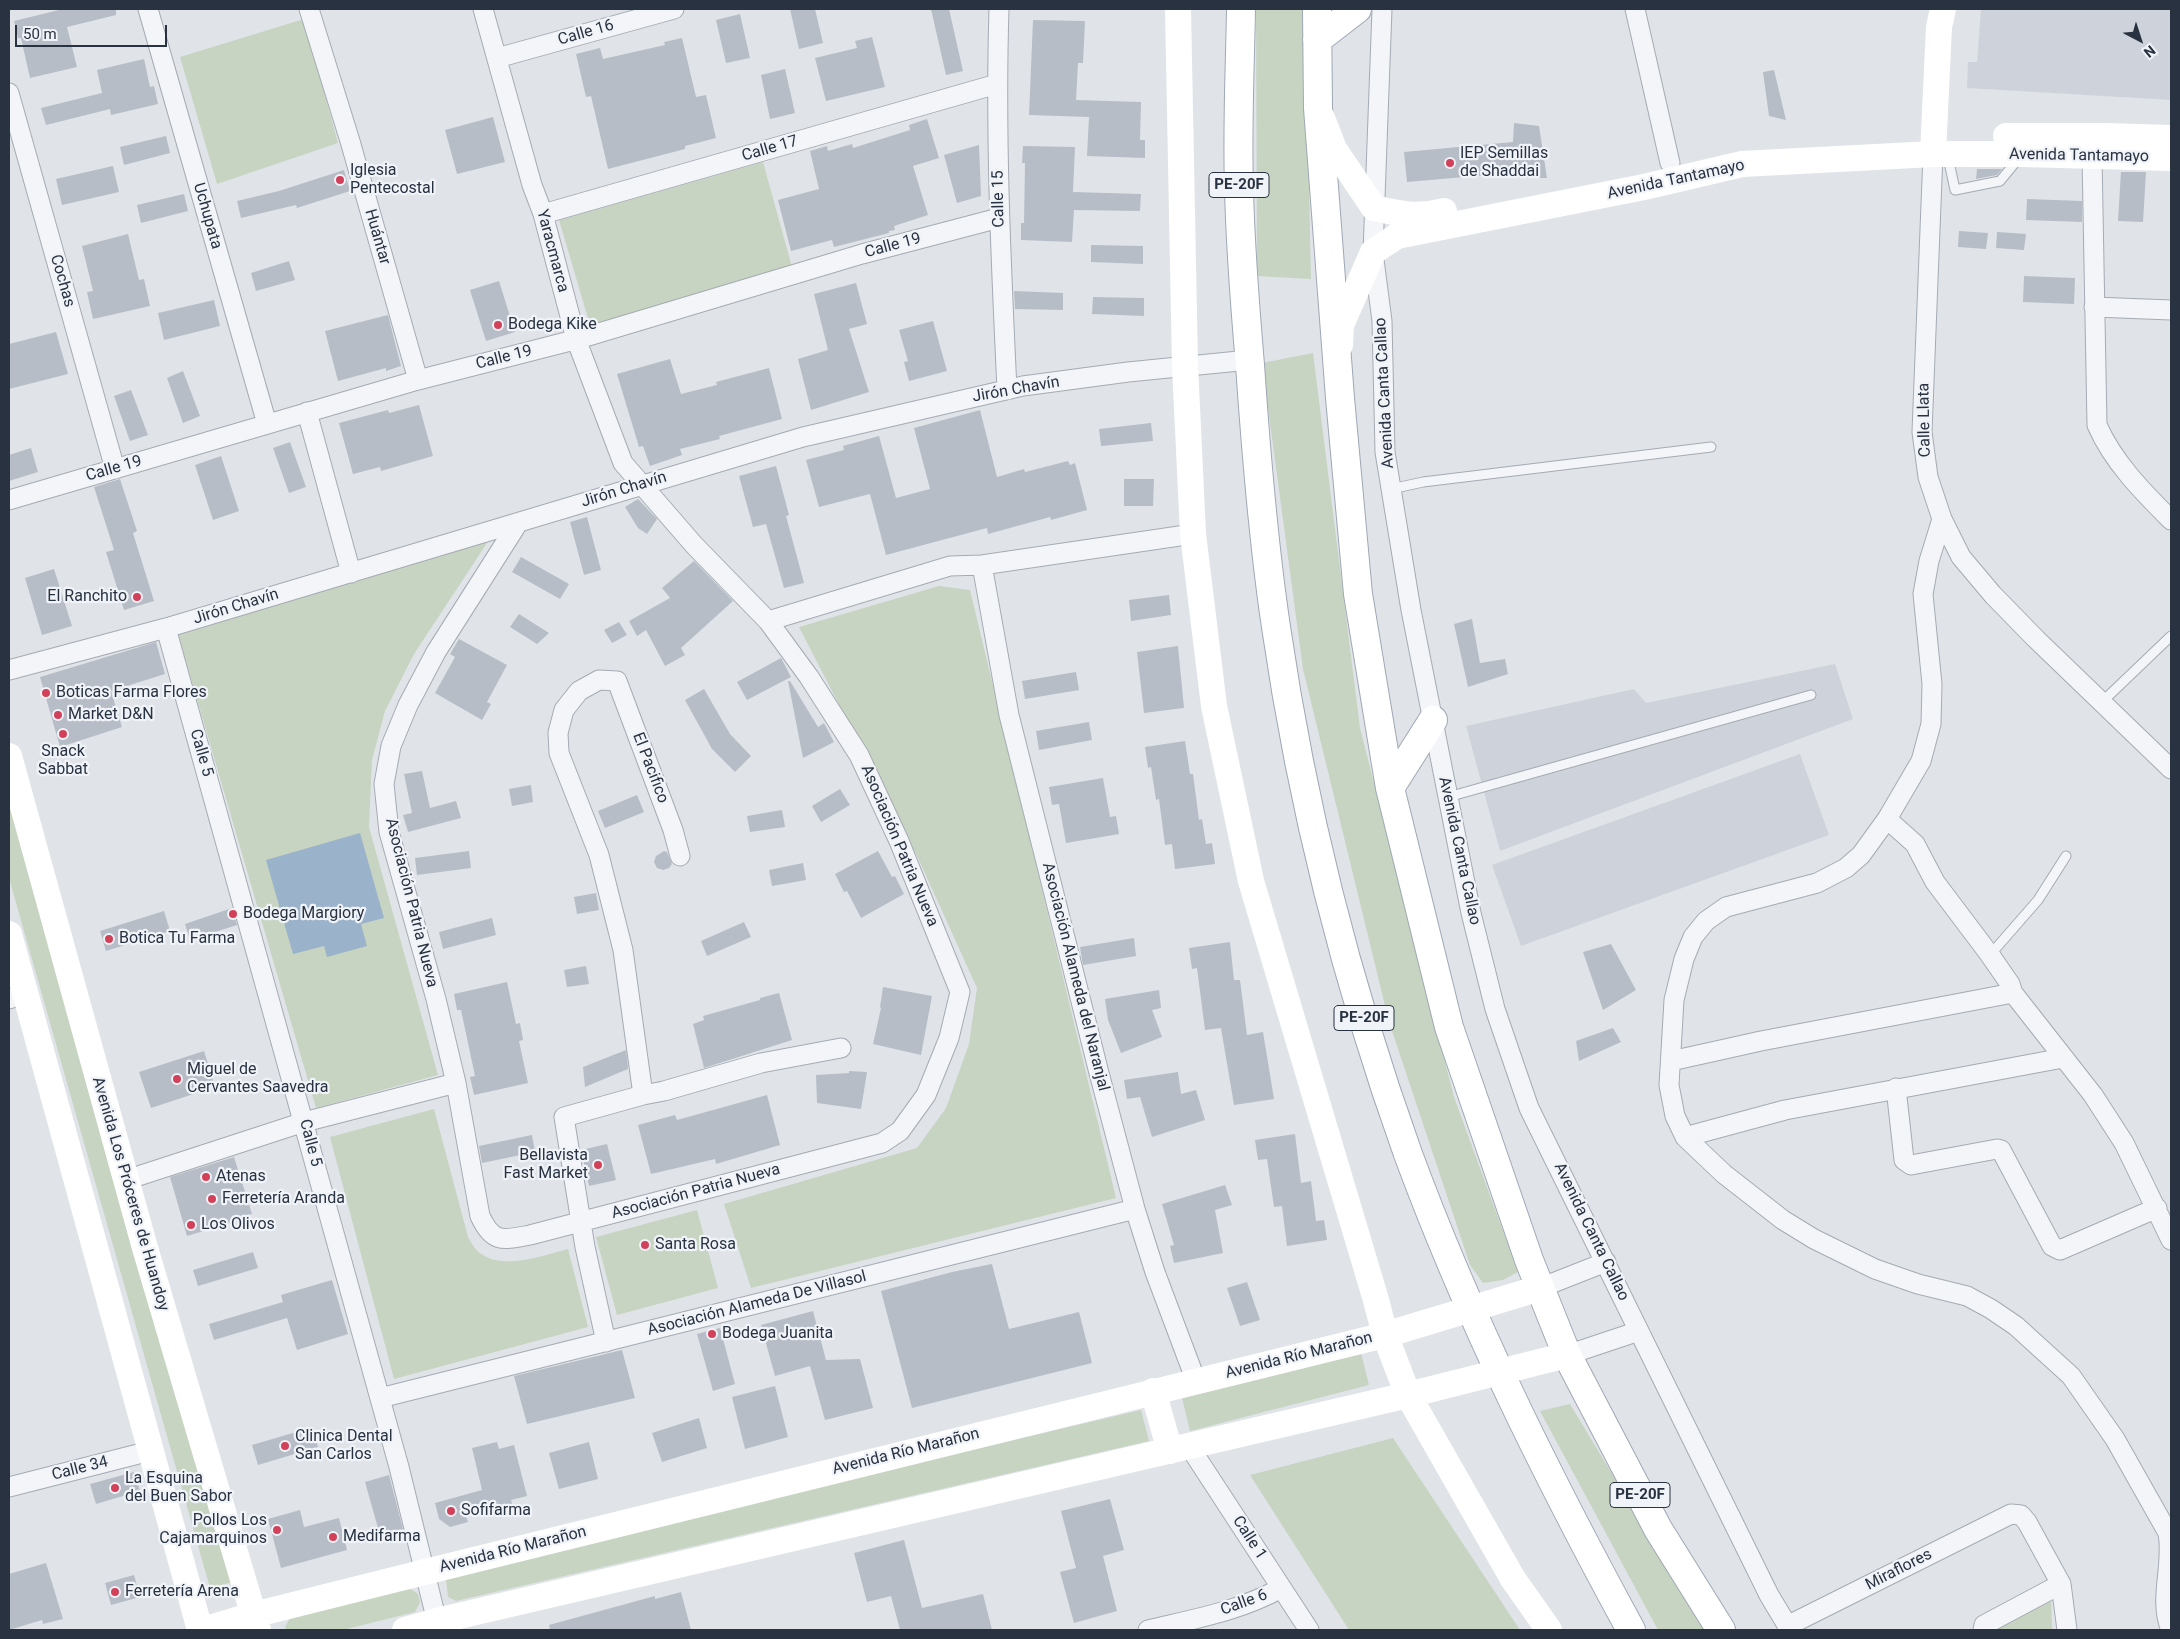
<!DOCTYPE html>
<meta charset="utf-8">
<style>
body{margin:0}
#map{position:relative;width:2180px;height:1639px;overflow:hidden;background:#e0e4e9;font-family:Roboto,sans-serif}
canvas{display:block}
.frame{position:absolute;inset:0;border:10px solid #283241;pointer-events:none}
.north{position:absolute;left:2115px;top:15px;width:50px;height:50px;-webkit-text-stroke:4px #f0f3f7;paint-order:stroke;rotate:140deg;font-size:14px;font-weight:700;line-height:20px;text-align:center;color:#283241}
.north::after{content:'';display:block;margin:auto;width:18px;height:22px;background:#283241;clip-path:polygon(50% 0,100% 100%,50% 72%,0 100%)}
.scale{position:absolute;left:15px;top:25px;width:152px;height:22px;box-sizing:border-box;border:2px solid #283241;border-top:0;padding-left:6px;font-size:15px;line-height:18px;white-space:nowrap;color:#283241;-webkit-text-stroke:4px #f0f3f7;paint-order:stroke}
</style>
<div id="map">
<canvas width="2180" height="1639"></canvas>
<div class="frame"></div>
<div class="north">N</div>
<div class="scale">50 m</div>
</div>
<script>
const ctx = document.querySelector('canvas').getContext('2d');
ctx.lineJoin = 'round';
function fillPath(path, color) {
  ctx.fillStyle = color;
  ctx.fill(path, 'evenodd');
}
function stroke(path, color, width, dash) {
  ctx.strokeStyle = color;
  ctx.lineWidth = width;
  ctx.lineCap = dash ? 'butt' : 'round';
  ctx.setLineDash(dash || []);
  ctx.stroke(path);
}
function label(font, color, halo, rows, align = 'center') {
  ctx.font = font + ' Roboto,sans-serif';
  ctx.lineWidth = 4.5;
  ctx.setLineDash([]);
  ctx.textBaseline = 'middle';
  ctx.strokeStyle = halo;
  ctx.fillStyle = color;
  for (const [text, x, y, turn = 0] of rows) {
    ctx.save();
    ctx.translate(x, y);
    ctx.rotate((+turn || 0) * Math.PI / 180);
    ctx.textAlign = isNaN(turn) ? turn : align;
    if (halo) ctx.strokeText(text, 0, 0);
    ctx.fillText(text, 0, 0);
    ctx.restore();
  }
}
const built = new Path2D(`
 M1981 9H2171V100L1967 88 1968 62H1977Z
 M1835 664 1853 719 1500 851 1466 726 1634 689 1646 703Z
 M1800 754 1829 835 1521 946 1492 865Z`);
const green = new Path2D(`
 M1256 9H1305L1311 279 1257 276Z
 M304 19 338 143 217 184 180 57Z
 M763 162 792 267 590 325 559 220Z
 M1313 353 1360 728 1454 1097 1518 1272 1503 1280 1483 1283 1470 1265 1389 1022 1303 669 1262 363Z
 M489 540 414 654 385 711 372 760 369 827 438 1075 316 1108 176 627Z
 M939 586 970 590 1116 1198 751 1288 724 1204 917 1148 946 1108 969 1044 977 988 918 858 799 627Z
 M9 793 233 1582 210 1588 9 878Z
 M434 1109 468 1237C471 1242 475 1250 480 1253 502 1271 544 1255 568 1249L588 1327 394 1379 330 1137Z
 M697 1210 718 1288 617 1315 596 1237Z
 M1361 1353 1369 1385 1190 1431 1182 1398Z
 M1570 1404 1706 1630H1658L1540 1411Z
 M1141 1410 1149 1441 456 1601 448 1597 446 1580 454 1572Z
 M1393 1438 1520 1630H1349L1250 1475Z
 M409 1588 418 1594 420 1602 415 1612 343 1630H286L285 1627 290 1618Z
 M2051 1598 2052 1630H1987Z`);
const water = new Path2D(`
 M360 833 384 918 361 924 367 946 327 957 324 946 293 954 266 860Z`);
const building = new Path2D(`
 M63 9H116V15L67 27 77 67 30 78 21 38H18L14 21Z
 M790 9H815L823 43 799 49Z
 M931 9H949L963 71 946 75Z
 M740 14 750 58 726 63 716 20Z
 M1033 20 1085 21 1083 63H1078L1076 100 1141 102 1140 140H1145V158L1087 156 1089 117 1029 115Z
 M872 37 885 87 826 101 815 58 857 48 855 41Z
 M682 38 696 97 706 95 716 138 685 146V149L608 169 591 96 586 97 576 54 600 48 603 59 665 45 664 42Z
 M144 59 150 87 154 86 158 104 111 115 110 109 46 125 41 108 102 93 97 70Z
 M785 69 795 113 770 119 761 75Z
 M1774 70 1786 120 1769 116 1763 72Z
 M493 117 505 162 457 174 445 130Z
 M927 119 939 158 913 166 928 215 894 226 895 230 889 231V233L834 247 832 240 791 251 778 200 819 189 810 151 827 146 828 151 852 144 853 148 910 130 909 125Z
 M1514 123 1539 126 1547 178H1511V173L1407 182 1404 152 1513 142Z
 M166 136 170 153 124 165 120 147Z
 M979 145 981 196 957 203 944 155Z
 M1023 146 1075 147 1073 192 1141 194 1140 211 1074 210 1072 242 1021 240V223H1024L1025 163H1022Z
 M113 166 119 192 62 205 56 179Z
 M1977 169H2002L1997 175 1976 179Z
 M344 170 350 191 297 208 296 205 241 218 237 201 279 191Z
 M2121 172H2146L2143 222 2118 221Z
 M184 194 188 211 141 223 137 205Z
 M2027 199 2082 201V222L2026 220Z
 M1959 231 1988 233 1986 249 1958 247Z
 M1997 232 2026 234 2024 250 1996 248Z
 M128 234 139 280 144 279 150 306 93 319 87 292 93 291 82 246Z
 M1091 245 1143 246V264L1091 262Z
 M289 261 295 280 256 291 251 273Z
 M2024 276 2075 278 2074 304 2023 302Z
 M499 281 515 332 486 341 470 290Z
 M856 283 867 324 849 329 869 392 811 410 798 359 828 350 814 294Z
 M1014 291 1063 293V310L1015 309Z
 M1093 297 1144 298V316L1092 314Z
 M214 300 220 326 164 340 158 313Z
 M388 315 401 366 386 371V368L338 381 325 331Z
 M933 321 947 371 909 381 904 362 908 361 899 330Z
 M56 332 68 374 9 389V344Z
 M670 359 681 394 717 385 716 382 769 368 782 419 719 436 720 439 680 449 682 455 650 466 643 446 639 447 617 374Z
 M183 371 200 416 183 423 167 378Z
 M131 390 148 435 130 441 114 396Z
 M419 405 433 456 381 471 380 467 353 474 339 423 388 410 389 413Z
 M980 410 997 477 1024 469 1025 472 1068 461 1070 465 1075 463 1087 510 1051 520 1050 517 988 534 987 528 886 555 870 494 819 507 806 460 844 450 843 446 879 436 896 498 930 489 914 428Z
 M1151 423 1153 441 1101 446 1099 429Z
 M290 442 306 487 289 493 273 448Z
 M31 448 38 472 9 481V455Z
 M221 456 239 511 213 520 195 465Z
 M776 466 789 515 786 516 804 583 784 588 766 524 753 527 739 476Z
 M120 479 137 531 133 533 154 601 124 610 106 552 114 550 94 487Z
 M1124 479H1154L1153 506H1124Z
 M638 499 657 519 647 534 638 528 625 507Z
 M587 517 601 570 584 575 570 522Z
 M521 557 569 584 560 599 512 572Z
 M694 561 733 601 681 648 685 655 665 666 646 630 637 636 629 621 670 598 662 588Z
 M54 569 72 626 42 635 25 578Z
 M1169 595 1171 615 1131 621 1129 600Z
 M519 614 549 633 537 644 510 627Z
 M1472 619 1480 663 1505 659 1508 674 1468 687 1454 624Z
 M619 622 627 635 612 643 604 630Z
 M459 639 507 665 487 702 491 704 482 720 435 693 455 657 450 654Z
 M156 642 165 674 111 691 122 727 60 747 40 677Z
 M1178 646 1184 708 1144 713 1137 652Z
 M781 658 791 677 747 700 737 682Z
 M1076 672 1079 690 1025 699 1022 681Z
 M788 681H790L818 727 824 723 834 742 803 758Z
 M704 689 730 734 751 756 735 772 712 749 685 700Z
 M1089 722 1092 740 1039 750 1036 731Z
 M1185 741 1190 774H1193L1199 820 1202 819 1206 844 1212 843 1215 864 1175 869 1172 844 1165 845 1159 799 1156 800 1151 767 1148 768 1145 747Z
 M422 771 430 808 456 801 461 818 408 832 403 815 412 813 404 774Z
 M1103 778 1110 817 1116 816 1119 834 1066 843 1059 804 1052 805 1049 787Z
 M531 785 533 802 512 806 509 789Z
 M840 789 850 805 821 822 812 806Z
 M637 795 644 812 605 828 598 811Z
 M782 810 785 827 750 832 747 816Z
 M469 851 471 868 417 875 415 858Z
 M664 851 667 852 672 864 669 868 663 870 657 868 654 862 656 856Z
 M878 851 892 877 895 876 904 894 861 918 847 891 844 892 835 874Z
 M803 863 806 880 772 886 769 870Z
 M596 893 599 910 577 914 574 897Z
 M232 908 237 925 190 940 185 924Z
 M164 911 170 931 106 951 100 931Z
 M492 918 496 935 443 949 439 932Z
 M744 922 751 937 707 956 701 941Z
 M1134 938 1136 956 1083 965 1080 947Z
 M1230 942 1234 980H1240L1247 1035 1263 1032 1274 1099 1234 1105 1221 1028 1205 1030 1197 968 1192 969 1189 948Z
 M1611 944 1636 990 1603 1010 1583 952Z
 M586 966 589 984 567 987 564 970Z
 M507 982 516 1024 520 1023 523 1040 519 1041 528 1083 474 1095 470 1077 475 1076 461 1010H457L454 994Z
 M883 987 932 996 921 1055 873 1044 881 1008 880 1007Z
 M1159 990 1161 1008 1152 1010 1162 1037 1121 1053 1108 1020 1105 999Z
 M779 993 792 1040 704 1068 693 1024 704 1020 703 1016 760 1000V998Z
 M1613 1028 1621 1042 1579 1061 1576 1041Z
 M626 1050 628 1069 585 1087 583 1067Z
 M204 1051 215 1087 151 1108 139 1072Z
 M849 1071 867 1072 861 1109 817 1103 816 1075 849 1073Z
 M1178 1072 1181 1094 1196 1090 1205 1120 1152 1137 1140 1097 1127 1099 1124 1080Z
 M767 1095 780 1145 716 1164 715 1159 651 1174 638 1125 675 1115 677 1120Z
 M1295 1134 1301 1183 1311 1181 1316 1221 1324 1220 1327 1240 1287 1246 1282 1206 1274 1207 1267 1159 1258 1160 1255 1140Z
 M532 1135 535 1152 482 1163 479 1146Z
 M607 1144 616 1180 589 1186 581 1150Z
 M234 1157 252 1214 246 1215 247 1218 187 1236 170 1177Z
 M1225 1185 1232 1205 1215 1210 1223 1253 1174 1263 1170 1246 1174 1245 1162 1204Z
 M253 1252 258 1268 198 1286 193 1270Z
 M992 1264 1009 1329 1079 1312 1092 1363 912 1408 881 1291 952 1272Z
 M332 1280 348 1334 297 1350 287 1318 214 1340 209 1324 283 1302 281 1295Z
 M1247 1282 1260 1320 1240 1326 1227 1288Z
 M813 1311 826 1360 860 1359 873 1408 825 1420 810 1366 775 1376 761 1325Z
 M720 1328 735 1384 713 1391 697 1334Z
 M622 1350 635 1398 527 1424 514 1376Z
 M775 1386 788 1437 745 1449 732 1397Z
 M699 1418 707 1448 662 1462 652 1433Z
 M313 1427 318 1447 258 1465 252 1445Z
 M497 1442 499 1449 514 1445 527 1496 511 1500 512 1504 466 1516 468 1522 450 1527 439 1519 435 1503 482 1490 472 1448Z
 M589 1442 598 1479 559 1489 549 1453Z
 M134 1472 140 1491 96 1504 90 1484Z
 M389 1475 403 1529 380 1535 365 1482Z
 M1110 1499 1124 1550 1103 1556 1117 1611 1074 1623 1060 1572 1076 1568 1061 1511Z
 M300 1510 304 1527 339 1518 347 1550 281 1568 268 1519Z
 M904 1540 922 1608 983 1594 992 1630H900L891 1596 867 1602 854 1553Z
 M46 1563 63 1619 43 1624 42 1620 9 1630V1574Z
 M134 1575 140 1597 111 1605 105 1583Z
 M681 1592 691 1630H550L549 1625 655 1596V1599Z`);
const lane = new Path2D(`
 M1948 157 1955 190 2000 181 2019 158
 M1391 489 1423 482 1711 447
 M2102 702 2171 636
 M1448 797 1811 695
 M1990 955 2038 900 2066 856`);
const street = new Path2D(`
 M148 9 267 424
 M309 9 350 141 418 380
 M483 9 532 185 543 214 576 339 623 463 694 545 768 621 809 677 859 755 899 841 960 992 949 1038 926 1095 900 1131 882 1143 530 1235C503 1240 493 1244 480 1216L456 1083 436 999 389 832 384 784 391 746 408 705 436 652 518 523
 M999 9C995 136 1001 263 1007 390
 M1382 9 1373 252 1382 321 1385 452 1411 610 1471 913 1495 1009 1529 1108 1769 1595 1790 1630
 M1635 9 1670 163
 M497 58 674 9
 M9 93 115 469
 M1933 154 1922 432 1928 477 1942 519 1961 557 1993 595 2036 639 2171 769
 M2092 157 2097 425C2113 462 2143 492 2171 520
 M543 214 997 84
 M2094 307 2171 310
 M307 412 351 573
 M9 500 418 380 582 338 862 254 999 218
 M1942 519 1929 561 1923 594 1932 684 1931 724 1921 761 1887 819 1861 855 1846 868 1817 883 1726 907 1706 921 1693 937 1684 959 1674 1000 1669 1085 1675 1116 1685 1137 1724 1174 1783 1220 1814 1239 1875 1269 1918 1284 1967 1296 1991 1309 2016 1326 2071 1376 2115 1439 2168 1533C2174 1565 2158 1599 2171 1630
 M982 565 1009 715 1099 1073 1135 1209 1155 1272 1196 1381
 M768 621 950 566 982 565 1193 534
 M166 628 399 1467 439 1630
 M9 670 166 628 803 437 1023 386 1128 372 1249 360
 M1887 819 1915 844 1935 882 1990 955 2010 984 2013 993 2093 1095 2124 1143 2171 1240
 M9 999 26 994
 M1671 1061 1761 1041 2013 993
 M1896 1088 1904 1160 1911 1165 1997 1149 2001 1150 2052 1246 2060 1250 2157 1208
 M643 1095 623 950 599 855 559 753 558 733 564 710 579 691 599 680 617 681 673 830 680 856
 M1685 1137 1785 1110 2063 1058
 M126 1180 304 1122 456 1083
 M1540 1288 1606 1262
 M606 1342 585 1247 564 1117 643 1095 664 1091 761 1063 841 1048
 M1567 1355 1639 1331
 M380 1398 1135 1209
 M1189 1446 1309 1630
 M9 1487 150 1451
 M1787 1626 2011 1514 2021 1515 2027 1522 2061 1584 2067 1630
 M1148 1630C1194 1619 1240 1611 1281 1588
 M1983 1630 1984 1625 2061 1584`);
const secondary = new Path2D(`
 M1178 9 1185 366 1193 534 1214 706 1251 881 1376 1300 1385 1335 1408 1395 1513 1579 1549 1630
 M1322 118 1334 149 1374 208C1400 214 1417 218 1444 211
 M2006 136H2105L2171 138
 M1933 154 1939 27 1943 9
 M1340 345 1341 325 1373 252 1397 236 1644 187 1742 164 1933 154H2023L2171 158
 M9 756 145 1248 258 1630
 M9 934 200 1630
 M1153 1391 1170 1451
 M203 1630 253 1615 425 1572 1385 1335 1540 1288
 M405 1630 437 1621 1408 1395 1567 1355`);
const primary = new Path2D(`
 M1241 9C1240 68 1237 128 1239 187 1240 247 1245 306 1250 365 1256 453 1263 540 1276 627 1302 806 1347 984 1408 1154 1469 1319 1547 1476 1631 1630
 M1317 9 1318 108 1340 398 1358 594 1390 788 1449 1027 1529 1260 1567 1355 1658 1529 1721 1630
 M1317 40 1357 9
 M1390 788 1433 720`);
const markers = [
 [1450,163,5,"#d1425a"],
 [340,180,5,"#d1425a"],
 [498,325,5,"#d1425a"],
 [137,597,5,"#d1425a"],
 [46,693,5,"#d1425a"],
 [58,715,5,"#d1425a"],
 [63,734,5,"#d1425a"],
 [233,914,5,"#d1425a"],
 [109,939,5,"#d1425a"],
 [177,1079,5,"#d1425a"],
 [598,1165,5,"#d1425a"],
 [206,1177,5,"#d1425a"],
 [212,1199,5,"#d1425a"],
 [191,1225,5,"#d1425a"],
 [645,1245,5,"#d1425a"],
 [712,1334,5,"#d1425a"],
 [285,1446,5,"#d1425a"],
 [115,1488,5,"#d1425a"],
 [451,1511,5,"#d1425a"],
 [277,1530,5,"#d1425a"],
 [333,1537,5,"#d1425a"],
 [115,1592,5,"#d1425a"]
];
const shields = [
 [1239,185,60],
 [1364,1018,60],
 [1640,1495,60]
];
const shieldNames = [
 ["PE-20F",1239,185],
 ["PE-20F",1364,1018],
 ["PE-20F",1640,1495]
];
const streetNames = [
 ["Calle 16",586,33,-16],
 ["Calle 17",770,149,-16],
 ["Avenida Tantamayo",2079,156,1],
 ["Avenida Tantamayo",1676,180,-12],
 ["Calle 15",999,199,-91],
 ["Uchupata",207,216,74],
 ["Huántar",377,237,74],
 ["Calle 19",893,246,-15],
 ["Yaracmarca",552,251,75],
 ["Cochas",62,281,74],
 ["Calle 19",504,358,-14],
 ["Jirón Chavín",1016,390,-10],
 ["Avenida Canta Callao",1385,393,-93],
 ["Calle Llata",1925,420,-91],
 ["Calle 19",114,469,-16],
 ["Jirón Chavín",624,490,-17],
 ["Jirón Chavín",236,607,-17],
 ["Calle 5",201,753,74],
 ["El Pacifico",650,768,69],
 ["Asociación Patria Nueva",899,846,67],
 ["Avenida Canta Callao",1459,851,78],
 ["Asociación Patria Nueva",411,903,76],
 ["Asociación Alameda del Naranjal",1075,977,76],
 ["Calle 5",310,1143,75],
 ["Asociación Patria Nueva",696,1192,-15],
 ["Avenida Los Próceres de Huandoy",130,1194,74],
 ["Avenida Canta Callao",1591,1232,64],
 ["Asociación Alameda De Villasol",757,1304,-14],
 ["Avenida Río Marañon",1299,1356,-14],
 ["Avenida Río Marañon",906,1452,-14],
 ["Calle 34",80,1469,-14],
 ["Calle 1",1249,1538,57],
 ["Avenida Río Marañon",513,1550,-14],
 ["Miraflores",1899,1570,-27],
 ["Calle 6",1244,1603,-20]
];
const poiNames = [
 ["IEP Semillas",1460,154],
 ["de Shaddai",1460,172],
 ["Iglesia",350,171],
 ["Pentecostal",350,189],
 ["Bodega Kike",508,325],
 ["El Ranchito",127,597,"right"],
 ["Boticas Farma Flores",56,693],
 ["Market D&N",68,715],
 ["Snack",63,752,"center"],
 ["Sabbat",63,770,"center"],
 ["Bodega Margiory",243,914],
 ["Botica Tu Farma",119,939],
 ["Miguel de",187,1070],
 ["Cervantes Saavedra",187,1088],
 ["Bellavista",588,1156,"right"],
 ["Fast Market",588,1174,"right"],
 ["Atenas",216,1177],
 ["Ferretería Aranda",222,1199],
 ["Los Olivos",201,1225],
 ["Santa Rosa",655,1245],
 ["Bodega Juanita",722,1334],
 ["Clinica Dental",295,1437],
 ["San Carlos",295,1455],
 ["La Esquina",125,1479],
 ["del Buen Sabor",125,1497],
 ["Sofifarma",461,1511],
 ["Pollos Los",267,1521,"right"],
 ["Cajamarquinos",267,1539,"right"],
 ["Medifarma",343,1537],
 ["Ferretería Arena",125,1592]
];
fillPath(built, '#ced3db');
fillPath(green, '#c6d4c1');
fillPath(water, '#9ab2ca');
fillPath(building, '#b7bdc6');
stroke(lane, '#a5abb3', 11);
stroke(street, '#a5abb3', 21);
stroke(primary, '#9fa8b5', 30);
stroke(lane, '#f3f5f8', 9);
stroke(street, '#f3f5f8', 19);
stroke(secondary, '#fff', 26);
stroke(primary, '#fff', 28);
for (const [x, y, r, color] of markers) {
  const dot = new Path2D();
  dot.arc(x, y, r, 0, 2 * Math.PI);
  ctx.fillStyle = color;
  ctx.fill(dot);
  stroke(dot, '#f0f3f7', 2);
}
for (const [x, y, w] of shields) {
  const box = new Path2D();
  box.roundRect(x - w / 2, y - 12.5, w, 25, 4);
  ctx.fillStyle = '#f0f3f7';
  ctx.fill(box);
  stroke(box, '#283241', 1);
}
label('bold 15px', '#283241', null, shieldNames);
label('16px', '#283241', '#f0f3f7', streetNames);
label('16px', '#283241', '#f0f3f7', poiNames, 'left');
</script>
